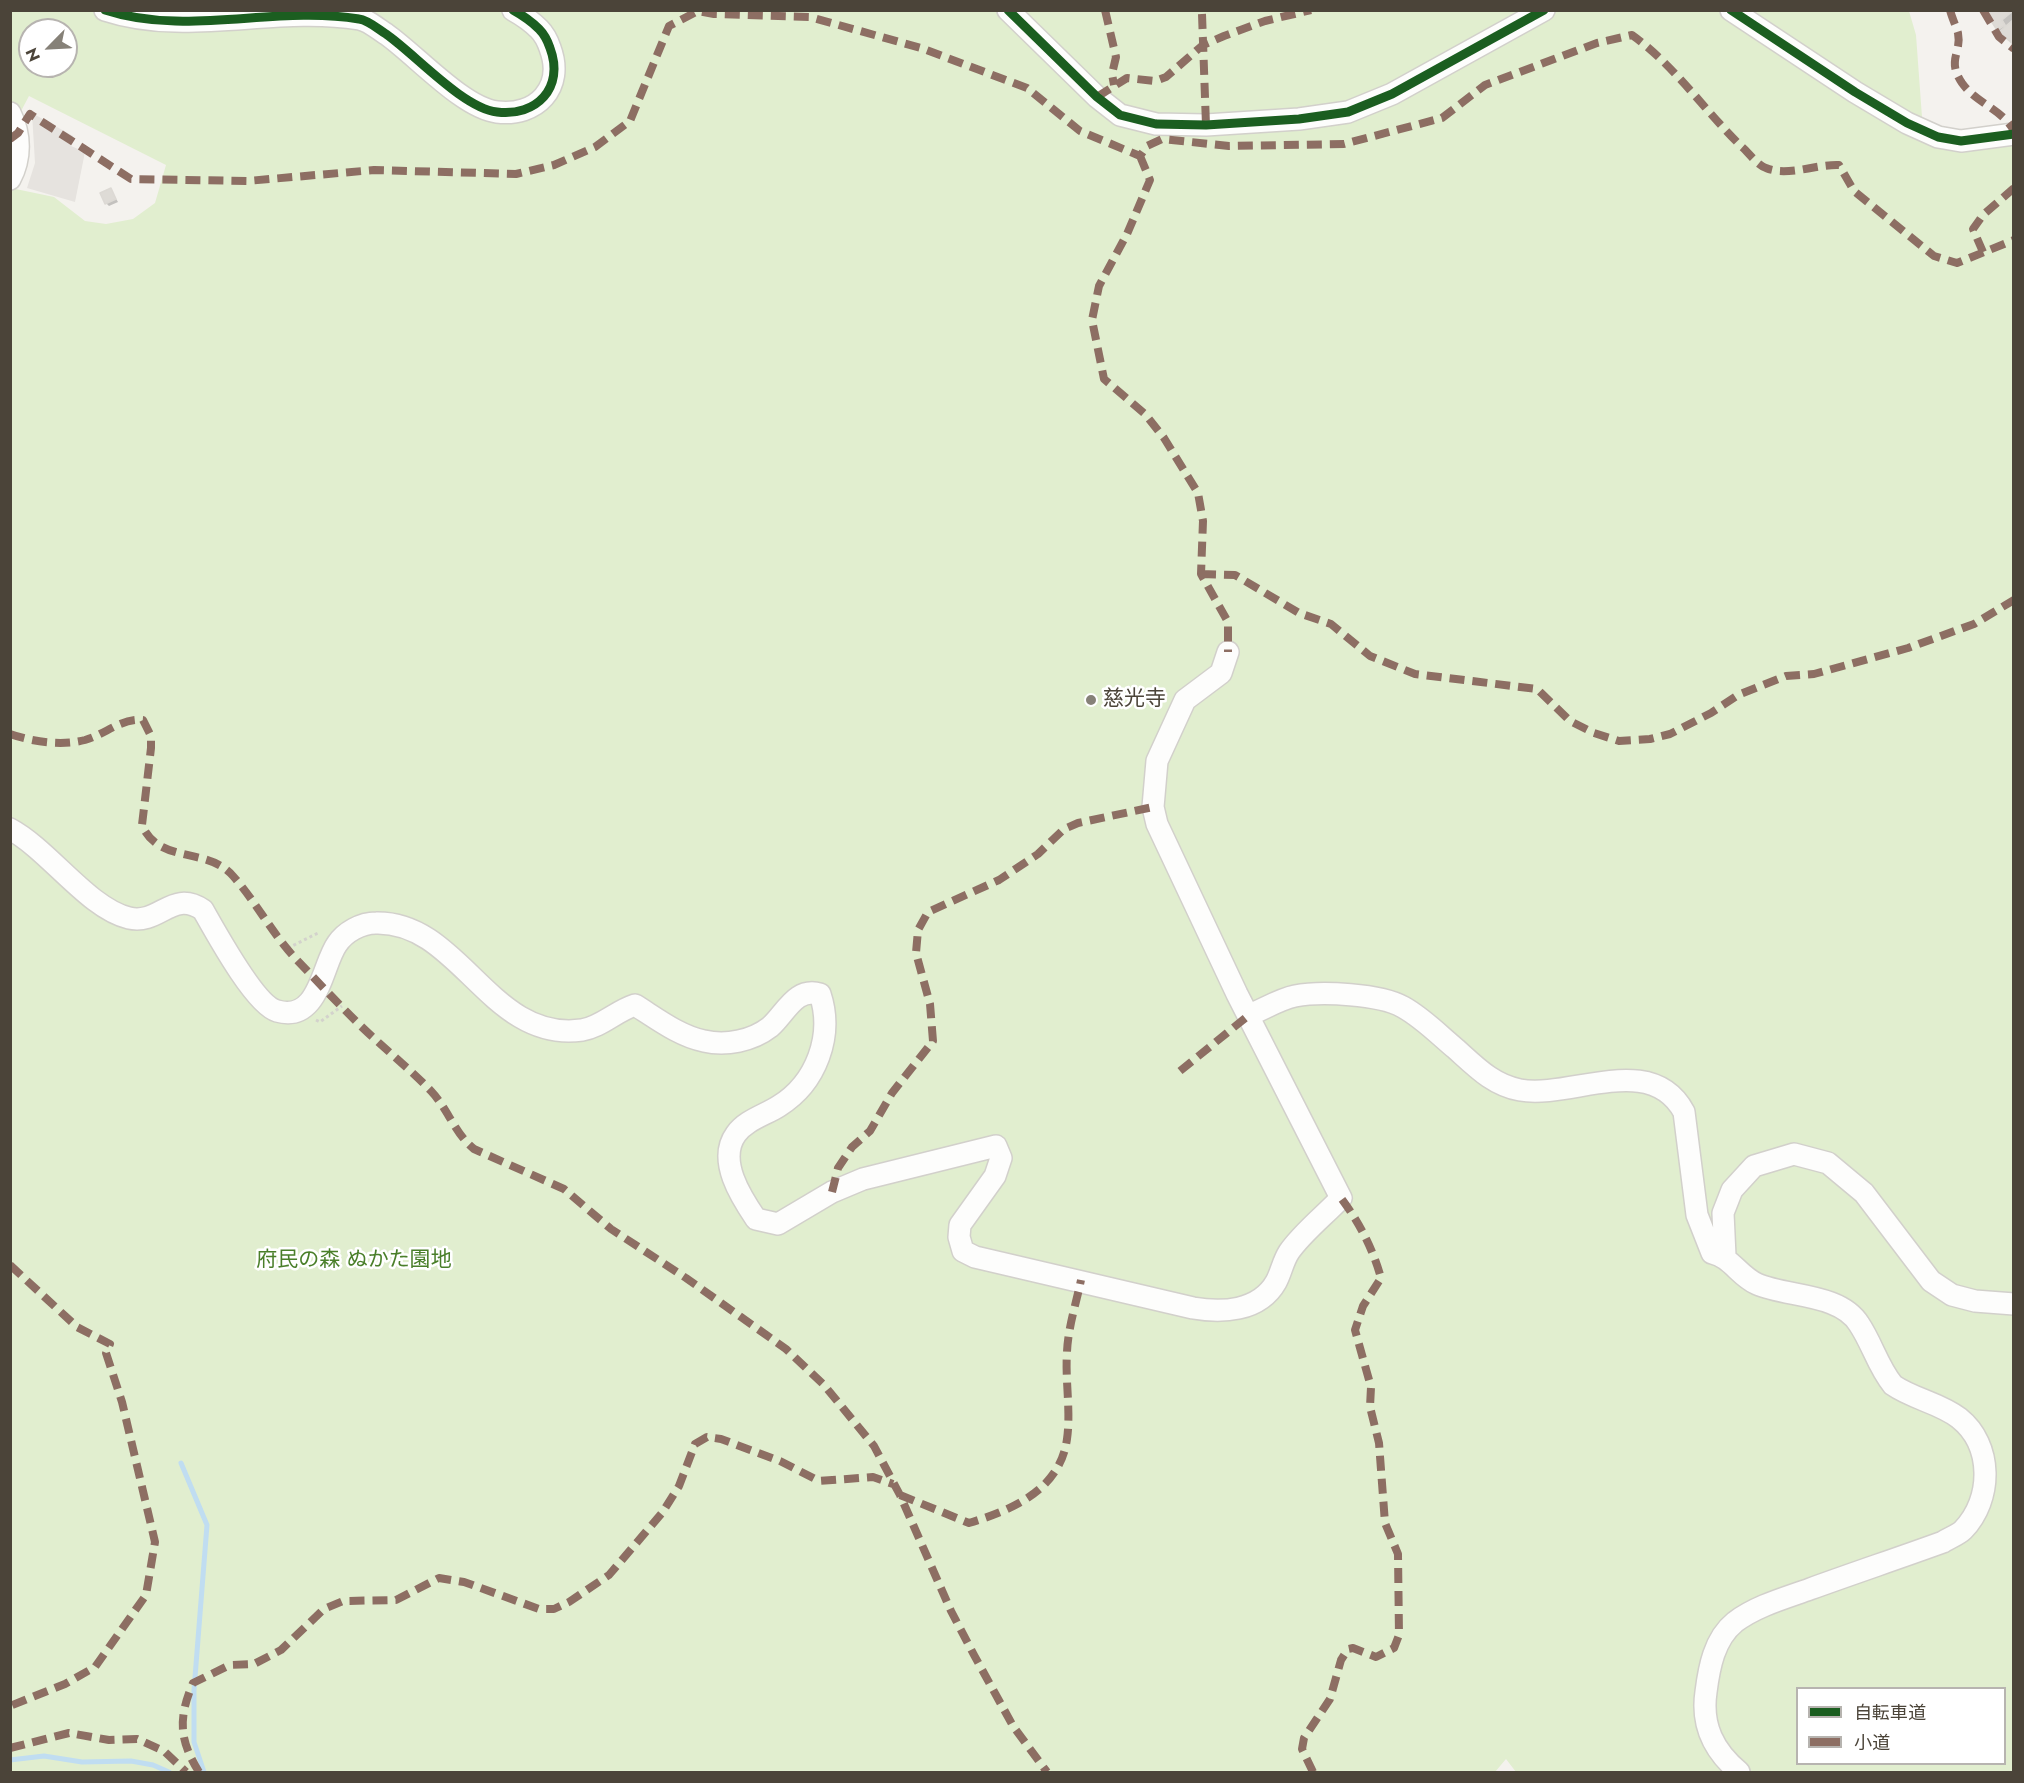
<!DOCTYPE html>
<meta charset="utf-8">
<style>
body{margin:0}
#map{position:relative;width:2024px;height:1783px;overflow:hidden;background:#f4f2ee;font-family:Jost,"Noto Sans JP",sans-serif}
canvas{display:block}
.frame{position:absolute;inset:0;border:12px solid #4b4439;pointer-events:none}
.legend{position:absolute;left:1796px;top:1687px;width:210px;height:78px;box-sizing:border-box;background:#fff;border:2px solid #b7b4b0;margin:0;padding:8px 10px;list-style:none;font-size:18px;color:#4b4439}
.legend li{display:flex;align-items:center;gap:12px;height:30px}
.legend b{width:30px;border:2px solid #b7b4b0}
.north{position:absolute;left:18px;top:18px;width:60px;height:60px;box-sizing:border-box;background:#fff;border:2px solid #b7b4b0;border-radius:50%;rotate:246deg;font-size:16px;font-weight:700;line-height:24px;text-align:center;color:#4b4439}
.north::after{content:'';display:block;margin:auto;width:21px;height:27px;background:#868178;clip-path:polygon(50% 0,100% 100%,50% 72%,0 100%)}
</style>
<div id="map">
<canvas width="2024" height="1783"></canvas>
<div class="frame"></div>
<ul class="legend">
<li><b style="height:8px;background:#1b5e20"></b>自転車道</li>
<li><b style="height:8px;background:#8d6e63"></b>小道</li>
</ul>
<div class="north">N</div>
</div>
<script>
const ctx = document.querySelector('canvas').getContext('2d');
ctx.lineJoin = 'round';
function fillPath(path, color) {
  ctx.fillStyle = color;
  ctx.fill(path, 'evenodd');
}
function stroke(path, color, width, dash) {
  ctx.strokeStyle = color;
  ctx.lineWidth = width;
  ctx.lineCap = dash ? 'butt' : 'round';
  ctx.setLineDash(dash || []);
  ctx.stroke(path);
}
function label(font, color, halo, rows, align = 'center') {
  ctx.font = font + ' Jost,"Noto Sans JP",sans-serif';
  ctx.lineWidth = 5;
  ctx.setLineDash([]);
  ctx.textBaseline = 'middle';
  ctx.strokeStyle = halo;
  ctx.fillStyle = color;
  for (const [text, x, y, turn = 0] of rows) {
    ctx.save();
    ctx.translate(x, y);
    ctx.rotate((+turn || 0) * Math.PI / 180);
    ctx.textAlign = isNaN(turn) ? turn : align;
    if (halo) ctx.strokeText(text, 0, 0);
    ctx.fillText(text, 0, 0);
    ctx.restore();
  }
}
const green = new Path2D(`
 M11 11H1909L1916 35 1922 117 1958 148 1999 147 2013 142V1772H1516L1506 1759 1495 1772H11V188L54 197 85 221 106 224 133 219 155 203 166 165 29 96 11 130ZM30 30H66V66H30ZM1798 1688H2004V1764H1798Z`);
const parking = new Path2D(`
 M32 113 73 136 71 146 85 152 75 202 27 188 35 163Z`);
const shadow = new Path2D(`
 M1989 10H2014V44L1998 29Z
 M111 190 118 202 109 206 106 203Z`);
const stream = new Path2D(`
 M181 1463 207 1525 194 1690V1742L204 1772
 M10 1760 44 1756 82 1762 131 1761 153 1765 169 1772`);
const building = new Path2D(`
 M2014 10 2002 20 2005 25 1997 30 1986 13 1989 10Z
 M2014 19V45L1999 32Z
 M111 188 116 199 105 204 100 193Z`);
const path = new Path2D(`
 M288 948 320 932
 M316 1020 320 1022 342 1006`);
const minor = new Path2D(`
 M105 10C187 37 275 5 359 19 368 20 378 29 386 34 416 55 463 108 497 112 536 117 565 88 550 48 548 42 544 34 539 29 532 22 522 15 513 10
 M1008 10 1097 97 1120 115 1156 124 1206 125 1299 119 1348 112 1392 94 1544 10
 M1731 10 1855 92 1907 123 1938 137 1961 141 2014 134
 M10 113C21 135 21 158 10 179
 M10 829C49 850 89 909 129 918 160 925 172 889 203 910 215 931 255 1005 277 1011 319 1023 322 965 337 944 345 932 361 923 376 923 460 921 490 1043 582 1030 601 1027 616 1011 635 1005 656 1018 679 1036 704 1041 726 1046 752 1041 770 1027 786 1013 795 987 820 994 834 1036 816 1083 779 1106 765 1115 746 1120 736 1134 717 1160 741 1197 756 1219L778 1224 832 1192 863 1179 996 1146 1001 1158 995 1176 960 1225 959 1237 963 1251 975 1257 1193 1308C1221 1313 1259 1312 1276 1282 1281 1273 1283 1261 1289 1252 1302 1233 1325 1215 1341 1198L1237 994 1157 824 1153 807 1157 761 1185 700 1221 673 1228 652
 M1249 1015C1264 1009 1280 999 1295 996 1321 991 1380 994 1403 1007 1423 1018 1439 1035 1456 1049 1476 1067 1493 1085 1520 1090 1572 1099 1651 1051 1684 1112L1697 1215 1712 1253C1731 1257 1739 1276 1757 1284 1786 1297 1840 1293 1859 1324 1872 1343 1878 1367 1893 1385 1913 1399 1940 1403 1959 1418 1993 1445 1993 1499 1963 1530 1958 1535 1949 1538 1943 1542 1899 1558 1854 1573 1810 1589 1785 1598 1756 1606 1735 1622 1714 1639 1709 1668 1706 1692 1701 1726 1714 1751 1739 1772
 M1725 1256 1723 1213 1732 1190 1754 1166 1794 1154 1828 1163 1864 1193 1931 1281 1952 1295 1975 1301 2014 1304`);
const quiet = new Path2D(`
 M1105 10 1116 57 1112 74 1114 85
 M1950 10C1952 18 1956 26 1958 33 1962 54 1946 59 1962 83 1976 103 2002 109 2014 131
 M1983 10 1999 37 2014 49
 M1202 14 1206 125
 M1097 97 1127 78 1155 81 1166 77 1203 45 1224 36 1265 21 1311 10
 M10 139 18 133 30 114 131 179 247 181 374 170 516 174 554 165 595 147 630 121 669 26 698 11 714 14 810 17 921 48 1027 88 1080 131 1140 156 1147 146 1162 139 1229 146 1344 144 1442 118 1485 85 1597 43 1632 35C1674 65 1705 111 1742 147 1749 153 1757 165 1766 168 1787 177 1816 164 1839 165L1854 191 1934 256 1957 263 2014 240
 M1140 156 1150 180 1127 234 1099 286 1092 320 1104 379 1145 414 1164 438 1198 493 1203 521 1201 574 1228 622V652
 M1983 252 1973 229 1983 215 2014 188
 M1201 574 1235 575 1299 613 1331 624 1370 656 1415 674 1537 689 1570 721 1594 733 1619 741 1650 739 1670 734 1711 713 1738 695 1786 676 1814 674 1908 648 1974 624 2014 600
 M10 734C33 742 62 746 85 740 106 734 121 718 143 720L151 736V748L142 825C159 865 207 846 233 876 256 902 273 935 297 960 319 983 341 1007 364 1029 386 1050 410 1069 431 1091 448 1109 455 1134 474 1149L564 1189 611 1229 686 1278 786 1349 824 1385 874 1446 900 1495 951 1611 974 1655 1013 1726 1047 1772
 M1180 1071 1249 1015
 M832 1192 838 1168 852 1147 870 1131 892 1093 933 1041 930 1004 916 953 918 930 928 912 999 880 1038 854 1064 829 1078 823 1153 807
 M10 1265 77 1327 110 1344 106 1353 122 1402 155 1542 146 1595 95 1667 65 1684 10 1706
 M900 1495 969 1523C1012 1510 1060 1490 1067 1439 1071 1411 1065 1380 1067 1352 1068 1328 1076 1304 1081 1280
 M10 1748 69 1733 109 1740 137 1739 164 1751 186 1772
 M199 1772C179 1740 178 1718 193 1683L230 1665 254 1664 281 1650 324 1609 343 1601 396 1600 439 1578 464 1582 539 1609H554L569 1602 609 1575 662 1513 679 1486 695 1444 707 1437 721 1439 780 1461 819 1481 873 1477 893 1484
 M1313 1772 1302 1749 1304 1738 1330 1699 1341 1660 1348 1649 1353 1648 1376 1657 1394 1648 1399 1635 1398 1554 1385 1523 1379 1443 1370 1407 1371 1387 1355 1330 1363 1306 1381 1278C1373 1249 1359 1222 1341 1198`);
const cycleway = new Path2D(`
 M105 10C187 37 275 5 359 19 368 20 378 29 386 34 416 55 463 108 497 112 536 117 565 88 550 48 548 42 544 34 539 29 532 22 522 15 513 10
 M1008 10 1097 97 1120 115 1156 124 1206 125 1299 119 1348 112 1392 94 1544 10
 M1731 10 1855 92 1907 123 1938 137 1961 141 2014 134`);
const markers = [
 [1091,700,6,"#868178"]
];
const poiNames = [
 ["慈光寺",1103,700]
];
const parkNames = [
 ["府民の森 ぬかた園地",354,1261]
];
fillPath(green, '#e1eecf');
fillPath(parking, '#e6e3df');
fillPath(shadow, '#0003');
stroke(stream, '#c0ddf1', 5);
fillPath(building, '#dedbd6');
stroke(building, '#dcd9d4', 1.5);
stroke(minor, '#d2d0cb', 24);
stroke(path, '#d3d2cc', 3, [3, 3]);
stroke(minor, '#fdfdfc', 21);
stroke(quiet, '#8d6e63', 8, [15, 8]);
stroke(cycleway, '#1b5e20', 9);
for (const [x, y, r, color] of markers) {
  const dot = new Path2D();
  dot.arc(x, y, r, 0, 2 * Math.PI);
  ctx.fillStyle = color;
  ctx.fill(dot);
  stroke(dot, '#fff', 2);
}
label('21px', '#4b4439', '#fff', poiNames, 'left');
label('21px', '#4a7f2a', '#fff', parkNames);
</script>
